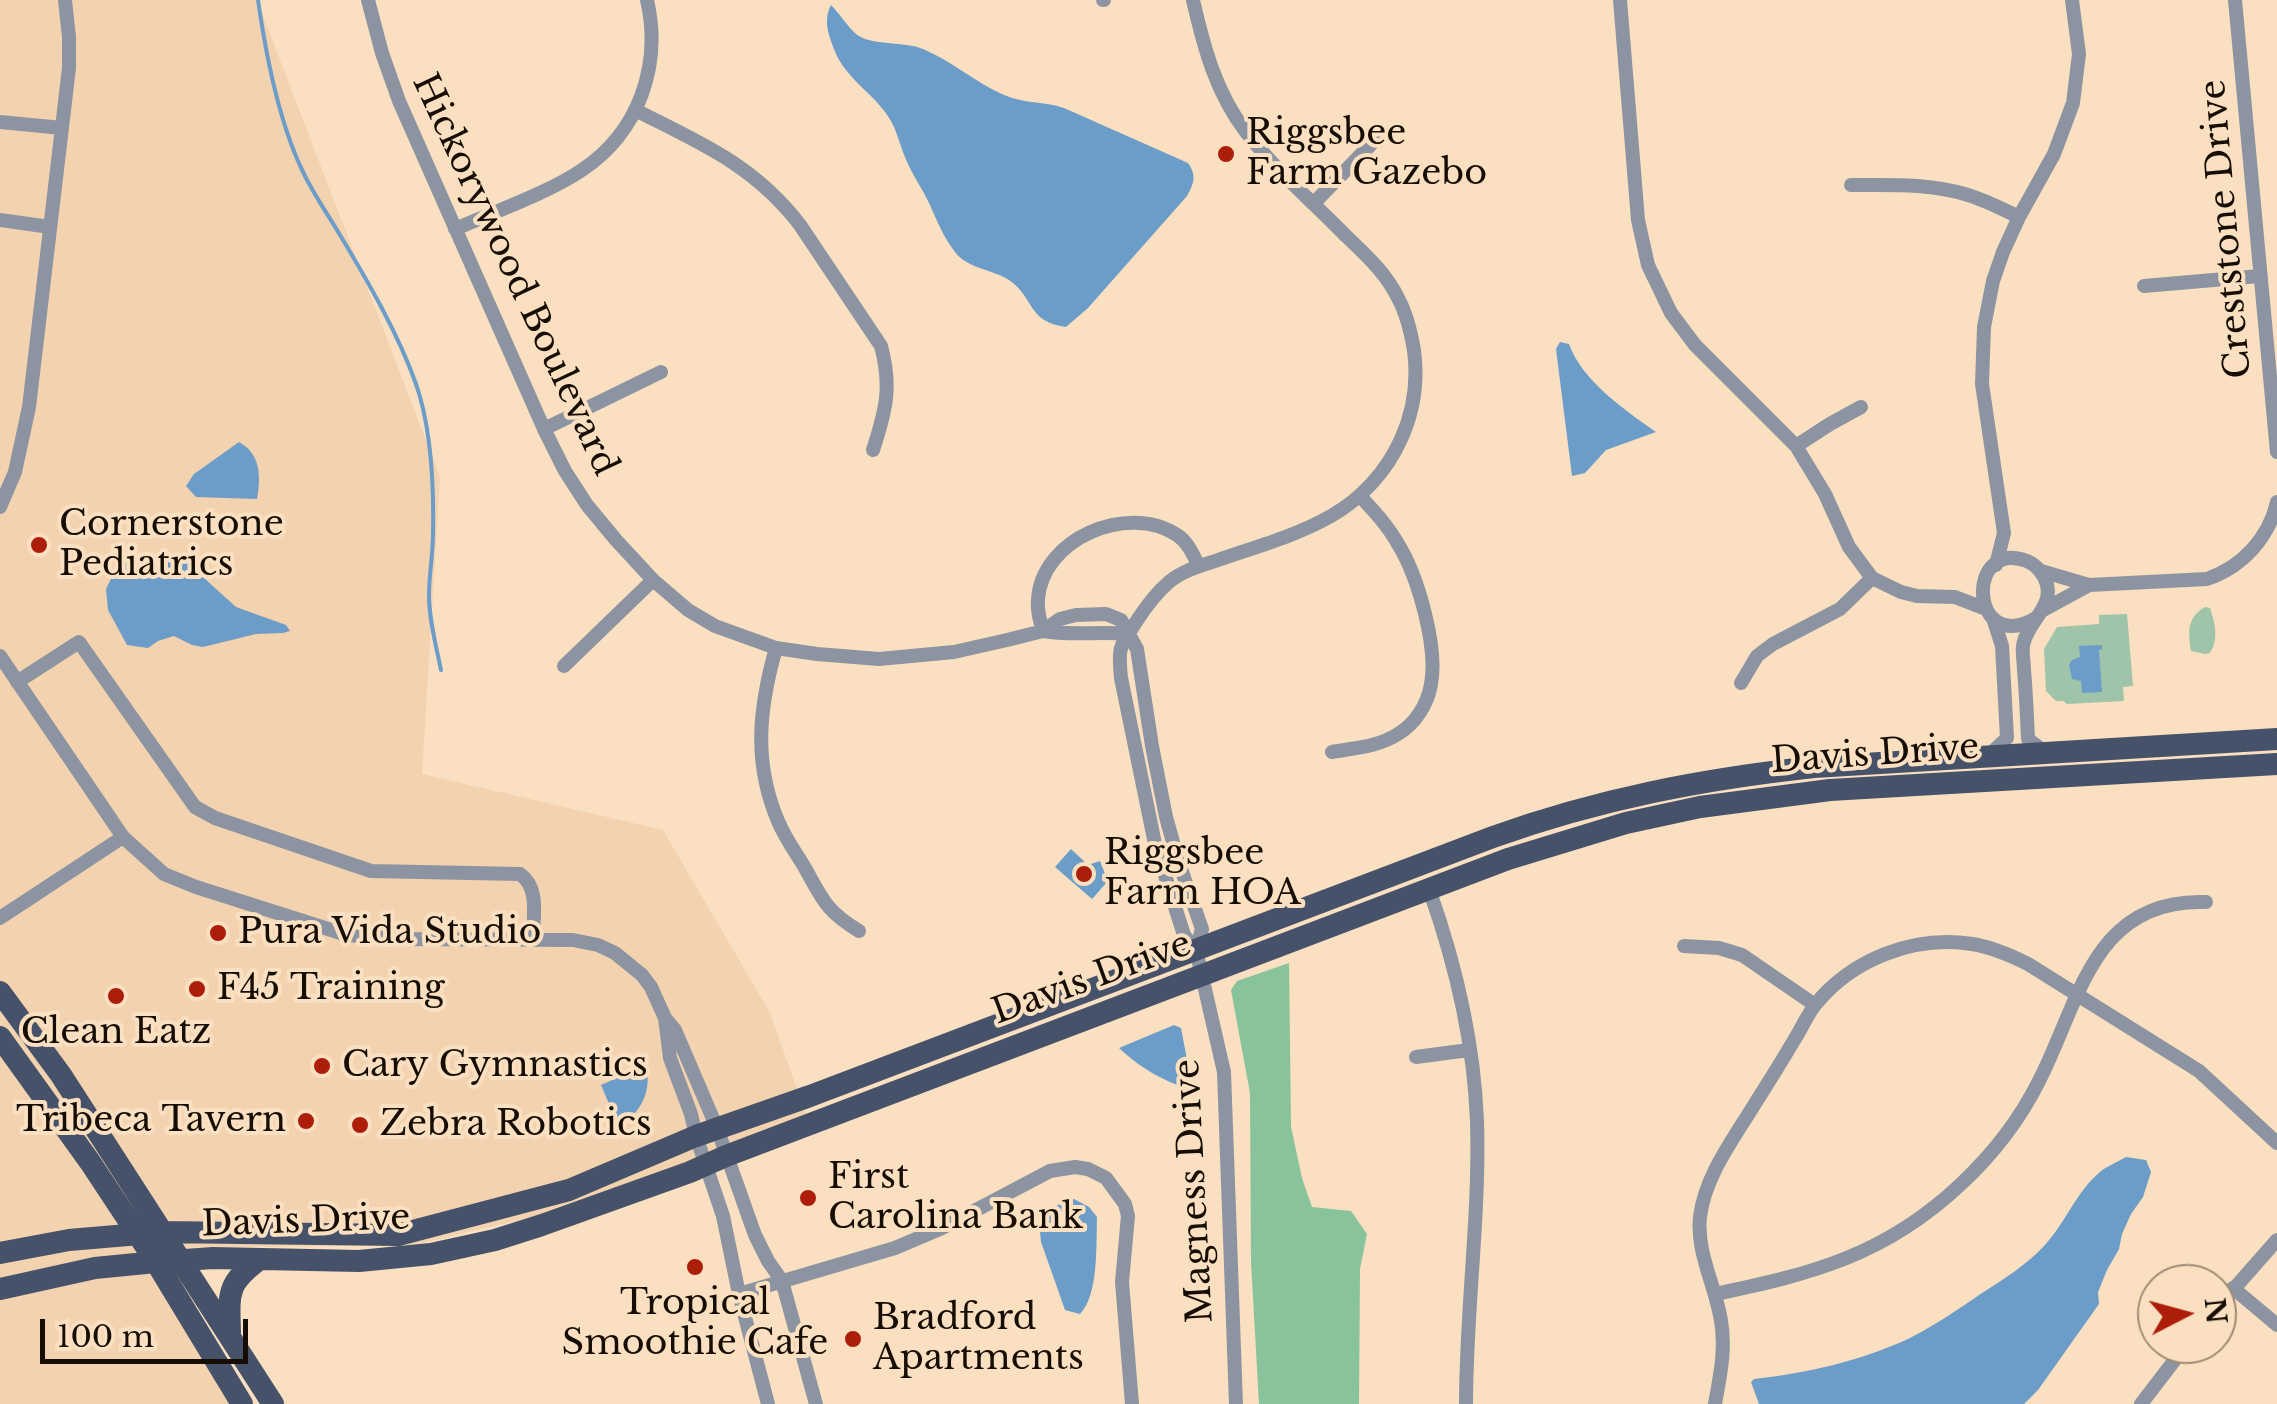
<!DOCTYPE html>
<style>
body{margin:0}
#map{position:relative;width:2277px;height:1404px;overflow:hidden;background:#fadfc1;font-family:"Libre Baskerville",serif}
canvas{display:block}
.north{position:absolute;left:2137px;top:1264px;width:100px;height:100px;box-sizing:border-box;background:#fadfc1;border:2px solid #9f8b75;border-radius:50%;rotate:84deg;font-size:28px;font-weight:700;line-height:40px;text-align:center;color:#160d04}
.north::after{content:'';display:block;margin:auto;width:35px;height:45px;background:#ad1e0a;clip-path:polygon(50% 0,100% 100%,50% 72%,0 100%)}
.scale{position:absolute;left:40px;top:1319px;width:208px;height:45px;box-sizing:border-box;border:5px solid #160d04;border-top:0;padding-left:12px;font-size:30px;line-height:35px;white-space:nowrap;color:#160d04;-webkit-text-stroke:8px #fadfc1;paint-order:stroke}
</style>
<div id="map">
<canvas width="2277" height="1404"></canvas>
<div class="north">N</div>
<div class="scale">100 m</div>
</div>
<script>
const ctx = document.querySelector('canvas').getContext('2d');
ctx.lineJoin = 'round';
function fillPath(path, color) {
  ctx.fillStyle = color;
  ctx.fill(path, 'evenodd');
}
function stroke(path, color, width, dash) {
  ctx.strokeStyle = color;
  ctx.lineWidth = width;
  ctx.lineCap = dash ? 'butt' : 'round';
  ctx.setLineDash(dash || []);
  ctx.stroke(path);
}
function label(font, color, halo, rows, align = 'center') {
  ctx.font = font + ' "Libre Baskerville",serif';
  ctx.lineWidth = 8;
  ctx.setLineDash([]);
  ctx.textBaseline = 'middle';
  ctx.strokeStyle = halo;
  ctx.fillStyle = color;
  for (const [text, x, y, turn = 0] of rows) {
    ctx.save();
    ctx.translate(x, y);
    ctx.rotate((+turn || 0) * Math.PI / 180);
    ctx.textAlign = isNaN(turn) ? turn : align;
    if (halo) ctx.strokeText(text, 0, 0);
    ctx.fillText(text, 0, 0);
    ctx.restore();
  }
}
const built = new Path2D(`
 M0 0H257L440 477 422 774 663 830 770 1013 807 1117 566 1209 413 1245 160 1248 250 1404H0Z`);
const green = new Path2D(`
 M2205 607 2210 608C2215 623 2219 639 2210 653L2205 654 2191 651C2188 632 2187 617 2205 607Z
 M2127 614 2133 686 2123 687 2124 701 2067 704 2063 701H2056L2046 691 2044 649 2057 627 2099 624V615Z`);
const forest = new Path2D(`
 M1289 963 1291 1127 1302 1178 1312 1207 1351 1211 1367 1234 1360 1269 1359 1404H1259L1251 1262 1250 1093 1231 990 1237 981Z`);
const water = new Path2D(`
 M831 5C839 13 848 27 856 34 870 46 905 41 923 49 952 61 976 83 1004 95 1024 104 1044 101 1064 108L1188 163C1197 176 1194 183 1187 196L1088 308 1066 327C1027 322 1035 298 1009 280 992 269 968 269 955 252 944 238 937 221 930 205 922 188 911 173 905 157 900 145 897 132 891 121 877 96 850 82 837 56 830 39 822 22 831 5Z
 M1560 342 1569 344C1582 381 1625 410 1656 432L1606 450 1585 473 1572 476 1556 349Z
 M239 442C261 454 261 477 257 499L196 497 186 486 194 474Z
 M122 557 184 560 236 607 286 625 290 631 283 633 256 634 203 647 192 645 174 636 158 641 148 648 127 645 108 610 106 589Z
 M2102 645V649L2099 650 2102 692 2082 693 2081 681 2072 679 2069 665 2072 660 2080 657 2079 646Z
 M1071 849 1088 865 1100 861 1108 881 1092 899 1055 867Z
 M1174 1025 1181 1028 1193 1091C1162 1080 1143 1070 1119 1048Z
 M646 1065C652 1090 642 1114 618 1125L601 1085Z
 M2126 1157 2146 1160 2151 1172 2143 1197 2131 1214 2122 1234 2119 1249 2107 1270 2098 1292 2099 1304 2038 1390 2024 1404H1759L1751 1382 1754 1379C1807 1373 1861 1361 1910 1338 1935 1325 1959 1309 1982 1293 2004 1279 2026 1265 2044 1246 2065 1224 2076 1192 2100 1172 2107 1166 2118 1162 2126 1157Z
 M1074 1199 1089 1207 1097 1217C1096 1243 1099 1295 1080 1314L1065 1310 1041 1242 1039 1221 1059 1204Z`);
const stream = new Path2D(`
 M258 0C266 56 279 125 305 176 315 196 328 215 340 235 367 280 398 333 416 384 432 430 434 485 433 534 433 554 429 575 429 595 429 620 436 645 441 670`);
const street = new Path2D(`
 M368 0 382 53 399 101 544 429 565 471 587 505 616 540 653 580 688 610 715 626 776 648 817 654 879 659 954 652 1007 640 1043 631 1060 619 1076 615 1106 614 1121 620 1137 649 1152 746 1166 817 1178 860 1202 929 1196 950
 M1103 0H1104
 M1193 0C1204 48 1216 93 1246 132 1275 170 1313 202 1346 236 1366 255 1387 274 1399 300 1407 315 1411 333 1414 350 1418 381 1414 411 1401 439 1387 471 1361 499 1331 516 1296 536 1255 547 1218 560 1201 566 1183 570 1169 582 1156 593 1145 608 1136 622 1119 648 1118 647 1121 678L1155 844 1184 935 1196 950 1224 1072 1236 1404
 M1620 0 1638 220 1648 265 1671 313 1695 345 1796 446 1825 494 1849 547 1872 578 1901 592 1917 596 1955 597 1986 609
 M2235 0 2277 452
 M637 111C701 143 755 166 800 225L881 346C892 387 886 410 873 450
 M0 122 62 128
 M1851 185C1889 185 1931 183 1968 195 1985 200 2002 209 2019 217
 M1314 203 1382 133
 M0 220 50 227
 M455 229C494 212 548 193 582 170 639 132 662 65 647 0
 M2144 286 2260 276
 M544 429 661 372
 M1796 446 1830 424 1861 407
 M0 507 15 472 29 407 69 68V37L65 0
 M1996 565 2004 533 1982 384 1984 327 1993 281 2003 252 2019 217 2054 154 2073 103 2079 54 2072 0
 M2041 571 2089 585 2207 579C2242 567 2269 538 2277 502
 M2043 610 2089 585
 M2036 618C1970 657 1964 538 2027 561 2034 564 2040 570 2044 577 2059 605 2026 621 2023 646 2022 654 2024 662 2024 670 2026 693 2027 716 2028 739L2045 752
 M1043 631C1040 621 1037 611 1038 600 1041 539 1128 502 1177 535 1188 542 1193 555 1199 566
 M1043 631C1071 636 1100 631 1128 634
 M776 648C759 708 753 762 778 821 785 838 796 853 805 868 823 900 826 911 859 931
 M0 656 123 837 164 874 196 887 347 935 398 939 573 940 598 945 615 953 642 975 651 987 665 1018 675 1030 717 1128 755 1235 768 1261 782 1281 816 1404
 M564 666 653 580
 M17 682 79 642 195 807 215 818 371 871 520 874C540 888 533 917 533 939
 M1741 683 1757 656 1773 644 1840 609 1872 578
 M1332 752C1354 748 1378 747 1398 734 1415 724 1428 704 1431 684 1438 647 1418 576 1398 544 1388 526 1374 511 1360 496
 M1988 756 2007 738 2002 646 1993 618
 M1429 889C1455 962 1474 1043 1477 1121 1480 1215 1466 1310 1466 1404
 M0 918 123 837
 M1684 946 1719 948 1742 955 1815 1005
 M665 1018 670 1058 691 1114 696 1136 723 1216 739 1294 768 1404
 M1416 1057 1469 1050
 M2233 1288 2277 1325
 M739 1294 895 1248 942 1228 1050 1171 1075 1167 1088 1169 1106 1178 1125 1204 1128 1216 1122 1282 1132 1404
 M1715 1294C1812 1274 1886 1255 1961 1184 1992 1155 2020 1119 2039 1081 2080 1001 2093 898 2206 902
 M2217 1308 2277 1240
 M1715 1404C1720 1376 1726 1349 1721 1321 1716 1287 1696 1252 1700 1217 1705 1175 1735 1137 1756 1102 1770 1080 1783 1059 1796 1037 1802 1027 1808 1014 1815 1005 1852 959 1914 935 1972 944 1992 947 2010 955 2028 964L2199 1071 2277 1143
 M2141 1404 2187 1344`);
const primary = new Path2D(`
 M0 992 61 1075 273 1404
 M0 1037 90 1162 156 1262 242 1404
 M0 1253 69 1240 163 1232 398 1235 569 1190 696 1136 810 1096 1493 837C1599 799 1703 779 1814 767L2277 739
 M0 1289 95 1268 156 1262 213 1258 359 1261 431 1254 495 1240 542 1225 690 1172 726 1156 1508 859 1626 823 1700 807 1830 790 2277 764
 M230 1333C229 1293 226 1284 260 1259`);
const markers = [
 [1226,154,10,"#ad1e0a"],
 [39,545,10,"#ad1e0a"],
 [1084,874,10,"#ad1e0a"],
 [218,933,10,"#ad1e0a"],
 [197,989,10,"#ad1e0a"],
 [116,996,10,"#ad1e0a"],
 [322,1066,10,"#ad1e0a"],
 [306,1121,10,"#ad1e0a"],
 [360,1125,10,"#ad1e0a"],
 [808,1198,10,"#ad1e0a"],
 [695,1267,10,"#ad1e0a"],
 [853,1339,10,"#ad1e0a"]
];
const poiNames = [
 ["Riggsbee",1246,134],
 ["Farm Gazebo",1246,174],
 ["Cornerstone",59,525],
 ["Pediatrics",59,565],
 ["Riggsbee",1104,854],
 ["Farm HOA",1104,894],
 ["Pura Vida Studio",238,933],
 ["F45 Training",217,989],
 ["Clean Eatz",116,1033,"center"],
 ["Cary Gymnastics",342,1066],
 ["Tribeca Tavern",286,1121,"right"],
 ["Zebra Robotics",380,1125],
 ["First",828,1178],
 ["Carolina Bank",828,1218],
 ["Tropical",695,1304,"center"],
 ["Smoothie Cafe",695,1344,"center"],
 ["Bradford",873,1319],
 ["Apartments",873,1359]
];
const streetNames = [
 ["Creststone Drive",2227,229,-95],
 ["Hickorywood Boulevard",514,275,65],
 ["Davis Drive",1875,755,-4],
 ["Davis Drive",1092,979,-20],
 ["Magness Drive",1195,1191,-93],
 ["Davis Drive",306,1222,-2]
];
fillPath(built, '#f2d2af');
fillPath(green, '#a0c4aa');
fillPath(forest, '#89c39b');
fillPath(water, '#6c9cc8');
stroke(stream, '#6c9cc8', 4);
stroke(street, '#8c94a1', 14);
stroke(primary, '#455269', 22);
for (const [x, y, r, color] of markers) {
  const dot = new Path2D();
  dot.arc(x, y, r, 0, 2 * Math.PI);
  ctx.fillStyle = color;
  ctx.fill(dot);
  stroke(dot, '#fadfc1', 4);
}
label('35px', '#160d04', '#fadfc1', poiNames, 'left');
label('35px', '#160d04', '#fadfc1', streetNames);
</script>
